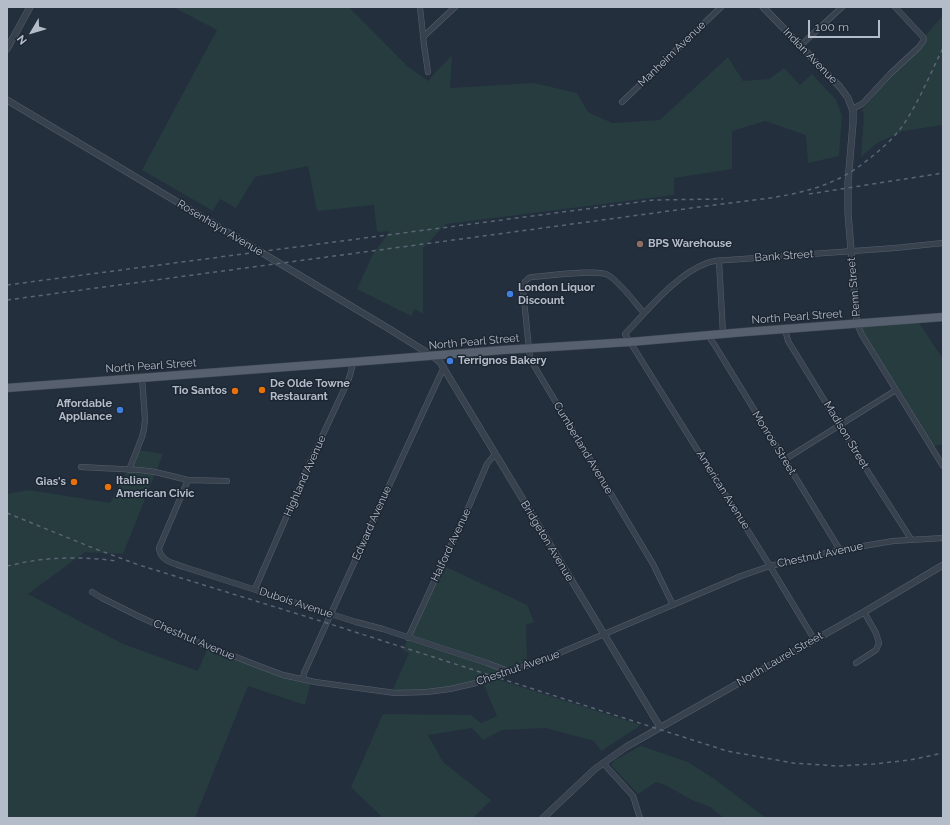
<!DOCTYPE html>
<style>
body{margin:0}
#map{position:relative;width:950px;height:825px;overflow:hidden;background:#242f3e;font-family:Raleway,sans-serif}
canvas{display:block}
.frame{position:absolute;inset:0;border:8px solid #b4bcc9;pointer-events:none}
.north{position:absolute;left:12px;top:12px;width:40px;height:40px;-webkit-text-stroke:3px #1d2633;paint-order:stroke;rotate:232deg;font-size:11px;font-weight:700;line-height:16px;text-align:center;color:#b4bcc9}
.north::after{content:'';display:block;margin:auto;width:14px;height:18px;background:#b4bcc9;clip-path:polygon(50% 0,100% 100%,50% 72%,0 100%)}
.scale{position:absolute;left:808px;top:20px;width:72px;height:18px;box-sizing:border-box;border:2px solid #b4bcc9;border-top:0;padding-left:5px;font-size:12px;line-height:14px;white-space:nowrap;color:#b4bcc9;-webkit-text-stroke:3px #1d2633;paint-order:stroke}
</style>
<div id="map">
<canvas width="950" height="825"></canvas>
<div class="frame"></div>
<div class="north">N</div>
<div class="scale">100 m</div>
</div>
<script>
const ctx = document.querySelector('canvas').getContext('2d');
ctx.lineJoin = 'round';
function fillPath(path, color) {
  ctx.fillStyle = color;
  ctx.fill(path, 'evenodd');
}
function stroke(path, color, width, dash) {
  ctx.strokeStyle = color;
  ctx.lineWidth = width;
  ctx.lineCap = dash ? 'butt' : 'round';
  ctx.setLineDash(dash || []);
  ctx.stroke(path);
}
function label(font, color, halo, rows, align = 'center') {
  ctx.font = font + ' Raleway,sans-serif';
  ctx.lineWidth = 3;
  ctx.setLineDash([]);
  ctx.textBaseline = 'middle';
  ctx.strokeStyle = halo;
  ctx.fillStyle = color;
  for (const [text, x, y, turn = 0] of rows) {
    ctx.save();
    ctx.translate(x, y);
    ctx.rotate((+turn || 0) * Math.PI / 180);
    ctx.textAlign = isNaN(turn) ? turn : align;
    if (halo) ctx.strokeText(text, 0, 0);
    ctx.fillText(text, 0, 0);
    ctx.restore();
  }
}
const green = new Path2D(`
 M173 7H349L407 66 428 81 435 73 452 55 450 88 534 83 577 93 588 112 612 123 660 120 728 57 743 81 769 79 784 68 800 85 812 74 836 100 842 116 839 156 808 163 806 135 765 121 732 131V169L674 178V195L446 224 423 248V314L415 309 411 316 357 289 373 254 390 231 377 232 374 205 317 211 308 166 255 177 236 208 220 199 213 211 142 170 217 30Z
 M943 15V125L903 131 877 143 861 157 864 115 862 110Z
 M917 320 943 359V444L931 447 857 324Z
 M138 450 163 454 123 554 85 552 28 594 123 644 198 671 208 647 311 682 305 705 248 686 195 818H7V494L29 490 110 503Z
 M442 565 527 605 534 622 526 625 527 667 496 679 641 725 601 751 594 741 546 728 502 730 483 740 472 728 428 735 443 762 491 800 473 818H383L351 787 383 714 471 715 481 723 497 716 483 683 391 694 409 653 403 650Z
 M641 746 688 762 713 778 762 815 767 818H724L710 807 690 799 667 786 656 782 638 794 611 765 615 760Z`);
const minor = new Path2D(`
 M420 7 424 45 428 72
 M423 37 455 7
 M800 46 842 7
 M622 102 721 7
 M852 109 862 104 865 101 890 74 919 47 924 40 923 37 895 7
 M719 261 723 334
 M644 313C635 303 620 282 608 275 599 269 545 276 531 277 525 279 523 284 523 290L530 359 653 564 673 605
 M857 324 862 335 943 466
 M785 329 788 341 793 349 870 475 911 539
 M710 335 711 340 714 344 840 550
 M784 460 896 390
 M81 467 140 470 155 472 188 480 227 481
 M129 470 142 437 144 429 145 419 142 378
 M188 480 159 548C160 561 173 563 184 567L356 622 383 629 487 663 511 672
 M255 589 311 460 348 381 351 372 353 362
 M92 592 102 598 138 616 182 636 259 666 283 675 315 682 395 693 427 692 450 689 476 683 495 677 543 660 741 576 770 566 840 550 893 541 943 538
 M408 638 469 506 487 464 495 454
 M814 639 770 566 625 334C648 310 675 275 707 263 713 261 721 260 728 260L895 248 943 243
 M856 663 876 650 879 643 876 633 864 612
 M303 679 304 673 394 475 444 367
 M603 763 633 796 640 818`);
const tertiary = new Path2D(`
 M763 7 840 87 848 98 853 111V123L848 182V213L857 324
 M7 49 30 7
 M7 100 391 330 434 357 440 362 660 727
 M543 818 595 769 626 747 864 612 943 565`);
const primary = new Path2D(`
 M7 388 353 362 503 350 630 342 745 332 943 317`);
const rail = new Path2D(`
 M809 194 943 173
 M7 285 654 200 723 199
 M7 300 714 205C759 199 809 197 849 173 858 168 866 161 874 155 886 145 899 133 907 119 921 97 931 72 943 48
 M7 513 93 548 139 565 327 623 727 751 793 763 837 766 874 764 910 760 943 753
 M7 566C15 565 23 562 32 561 56 557 92 557 116 561`);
const markers = [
 [640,244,4,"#8d6e63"],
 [510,294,4,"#3f7fe0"],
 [450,361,4,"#3f7fe0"],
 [262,390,4,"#e8710a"],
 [235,391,4,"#e8710a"],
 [120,410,4,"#3f7fe0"],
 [74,482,4,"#e8710a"],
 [108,487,4,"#e8710a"]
];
const streetNames = [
 ["Manheim Avenue",672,54,-44],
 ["Indian Avenue",810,56,46],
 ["Rosenhayn Avenue",220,228,31],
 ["Bank Street",784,256,-4],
 ["Penn Street",854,287,-95],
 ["North Pearl Street",797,317,-4],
 ["North Pearl Street",474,342,-5],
 ["North Pearl Street",151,366,-4],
 ["Madison Street",846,435,59],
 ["Monroe Street",774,443,58],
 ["Cumberland Avenue",583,448,59],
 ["Highland Avenue",305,476,-66],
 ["American Avenue",723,490,58],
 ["Edward Avenue",372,523,-66],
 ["Bridgeton Avenue",547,541,59],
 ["Halford Avenue",451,545,-65],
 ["Chestnut Avenue",820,555,-12],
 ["Dubois Avenue",296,603,18],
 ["Chestnut Avenue",194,640,23],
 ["North Laurel Street",780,659,-30],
 ["Chestnut Avenue",518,668,-19]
];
const poiNames = [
 ["BPS Warehouse",648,244],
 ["London Liquor",518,288],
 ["Discount",518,301],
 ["Terrignos Bakery",458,361],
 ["De Olde Towne",270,384],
 ["Restaurant",270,397],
 ["Tio Santos",227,391,"right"],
 ["Affordable",112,404,"right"],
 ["Appliance",112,417,"right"],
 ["Italian",116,481],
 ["American Civic",116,494],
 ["Gias's",66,482,"right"]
];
fillPath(green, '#263c3f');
stroke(minor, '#565f6c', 6);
stroke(tertiary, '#565f6c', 7);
stroke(primary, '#414a57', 9);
stroke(minor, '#38414e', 5);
stroke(tertiary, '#38414e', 6);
stroke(primary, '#56606e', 8);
stroke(rail, '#5a6575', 1.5, [4, 4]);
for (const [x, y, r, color] of markers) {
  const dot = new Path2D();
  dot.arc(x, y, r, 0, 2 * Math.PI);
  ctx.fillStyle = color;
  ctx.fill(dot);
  stroke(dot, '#1d2633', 1.5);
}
label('11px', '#b4bcc9', '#1d2633', streetNames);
label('bold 11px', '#b4bcc9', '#1d2633', poiNames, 'left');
</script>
